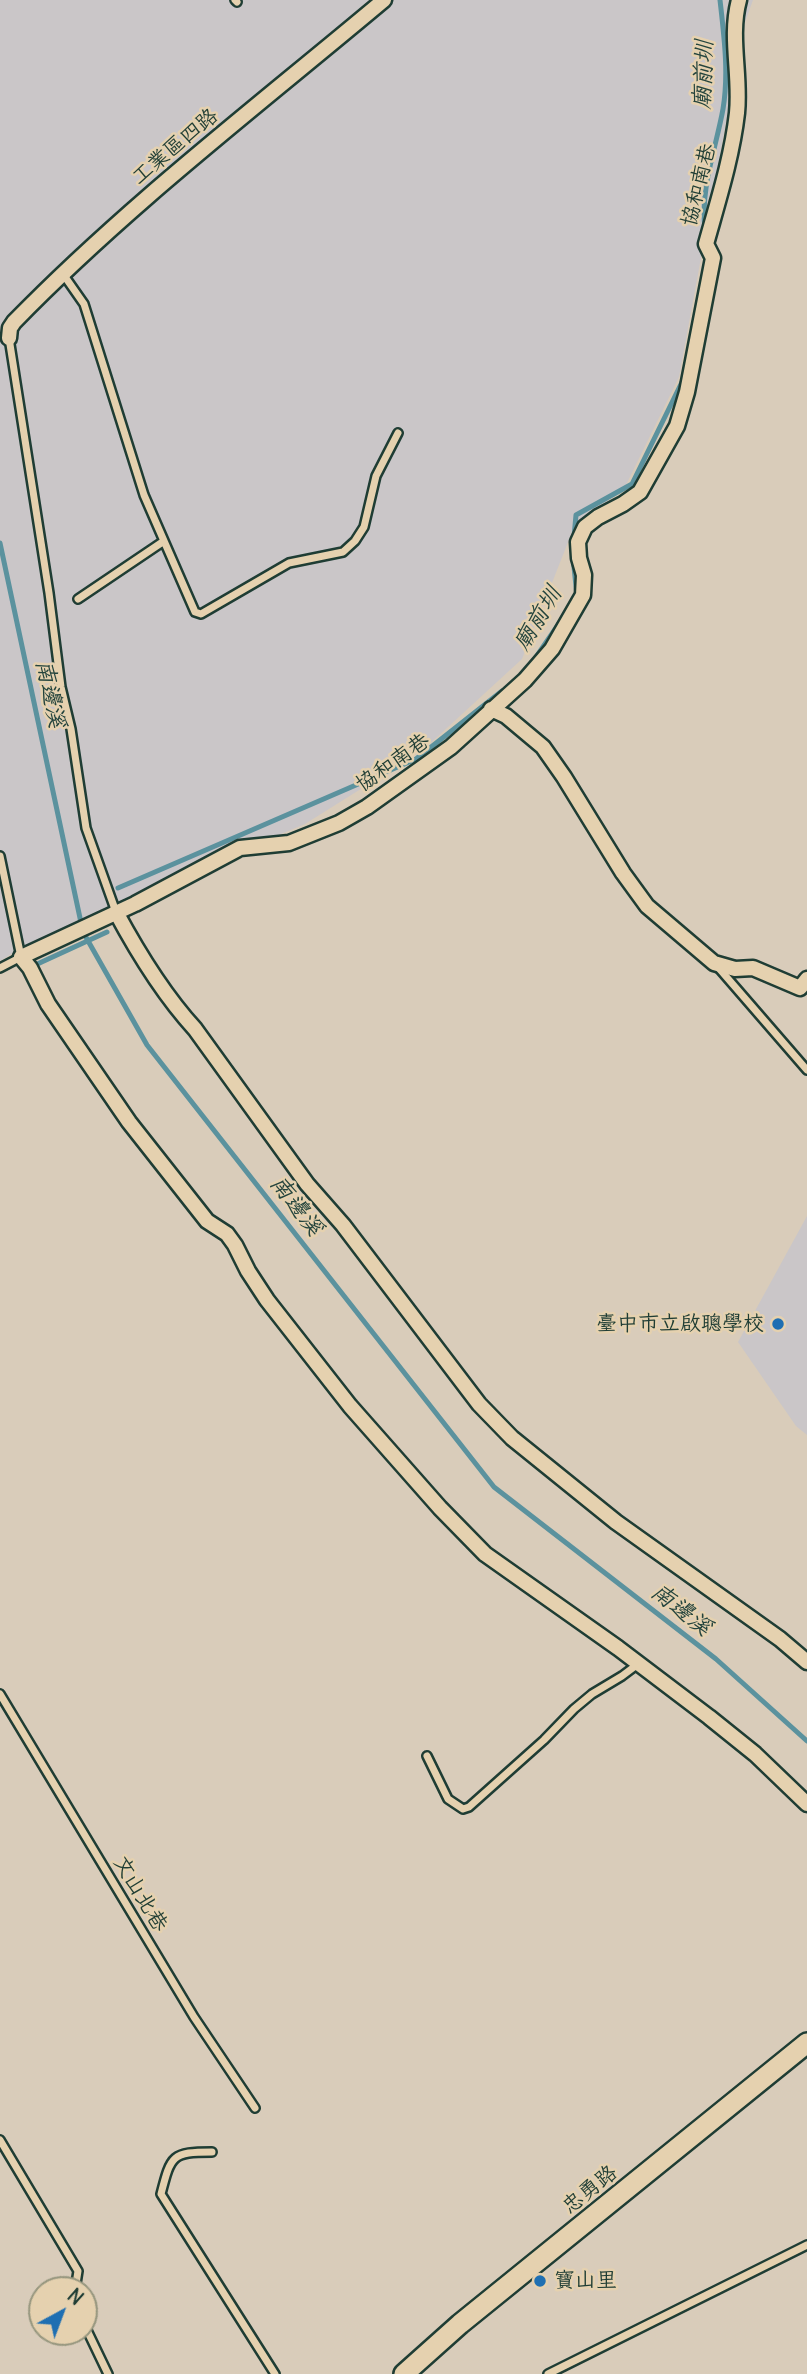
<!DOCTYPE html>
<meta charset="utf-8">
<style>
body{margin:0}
#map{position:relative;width:807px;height:2374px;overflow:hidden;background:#d9ccba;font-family:Delius,sans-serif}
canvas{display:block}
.north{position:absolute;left:28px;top:2276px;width:70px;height:70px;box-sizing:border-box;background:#e5d1af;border:2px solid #96967e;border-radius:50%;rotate:41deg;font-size:19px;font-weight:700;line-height:28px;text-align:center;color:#1f3d34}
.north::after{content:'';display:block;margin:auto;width:24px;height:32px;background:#1f6fb2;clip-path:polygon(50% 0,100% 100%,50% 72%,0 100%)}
</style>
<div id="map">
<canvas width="807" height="2374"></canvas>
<div class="north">N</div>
</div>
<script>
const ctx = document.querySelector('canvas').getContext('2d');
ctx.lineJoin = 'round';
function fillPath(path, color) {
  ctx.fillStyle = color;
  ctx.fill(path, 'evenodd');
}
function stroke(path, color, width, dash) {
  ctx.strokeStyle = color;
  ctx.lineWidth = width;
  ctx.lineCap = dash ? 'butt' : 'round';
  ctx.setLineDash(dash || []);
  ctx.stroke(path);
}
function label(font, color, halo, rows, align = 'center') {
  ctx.font = font + ' Delius,"LXGW WenKai TC",sans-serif';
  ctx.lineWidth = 5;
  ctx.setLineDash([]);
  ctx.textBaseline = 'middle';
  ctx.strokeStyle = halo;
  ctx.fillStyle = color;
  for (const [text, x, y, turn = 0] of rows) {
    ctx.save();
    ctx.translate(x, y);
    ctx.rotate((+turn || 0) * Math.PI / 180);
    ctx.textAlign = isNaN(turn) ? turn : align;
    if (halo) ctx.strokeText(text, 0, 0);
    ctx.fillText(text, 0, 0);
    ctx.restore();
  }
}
const built = new Path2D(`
 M0 0H753L744 25 679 377 626 485 572 532 522 659 423 750 305 824 115 904 26 945 0 961Z
 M807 1216V1435L796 1426 738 1342Z`);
const stream = new Path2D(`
 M705 228C700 189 716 148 723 109 729 73 724 36 720 0
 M574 537 576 515 632 484 682 382
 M0 543 83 932 147 1045 494 1487 716 1659 807 1741
 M573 557 577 596
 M534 660 560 622
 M118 888 416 759 502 691
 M33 966 107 932`);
const lane = new Path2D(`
 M235 0 237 2
 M63 274 84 304 144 495 195 612 201 614 289 563 343 552 355 541 364 527 376 476 398 433
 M9 338 49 593 61 687 71 729 86 828 116 912
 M78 599 164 541
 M0 856 21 957 0 968
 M717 966 807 1070
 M0 1694 194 2017 255 2108
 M427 1756 448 1799 463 1809 469 1807 544 1740 574 1709 592 1694 622 1676 638 1664
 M0 2140 78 2271 75 2290
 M212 2152C172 2152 171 2155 161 2194L275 2374
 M84 2324 108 2374
 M548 2374 807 2245`);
const street = new Path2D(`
 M739 0C729 37 741 75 737 113 732 157 718 201 706 244L713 258 687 392 677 426 640 492 623 504 598 517 585 527 578 542 579 558 584 575 583 595 552 649 525 680 451 747 367 807 339 823 289 843 240 848 135 904 21 957 30 968 48 1004 129 1122 207 1221 227 1234 235 1245 248 1271 267 1300 350 1406 440 1508 485 1554 618 1648 709 1717 755 1754 807 1804
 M9 338 10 328 14 322C128 205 259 105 384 0
 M491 709 506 716 543 747 564 777 623 873 647 906 714 963 735 969 753 968 800 988 807 979
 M116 912C138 953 163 994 195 1029L307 1184 343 1225 479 1404 512 1438 616 1522 780 1639 807 1662`);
const secondary = new Path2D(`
 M404 2374 460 2324 807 2043`);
const markers = [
 [778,1324,7,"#1f6fb2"],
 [540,2281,7,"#1f6fb2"]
];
const streetNames = [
 ["工業區四路",175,147,-40],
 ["協和南巷",699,185,-76],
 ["協和南巷",393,763,-35],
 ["文山北巷",140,1894,59],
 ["忠勇路",590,2190,-39]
];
const poiNames = [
 ["臺中市立啟聰學校",764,1324],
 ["寶山里",554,2281,"left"]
];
const waterNames = [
 ["廟前圳",704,75,-88],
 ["廟前圳",538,619,-59],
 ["南邊溪",50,694,78],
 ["南邊溪",296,1206,52],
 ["南邊溪",681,1610,38]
];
fillPath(built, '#cac6c8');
stroke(stream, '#5b929e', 5);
stroke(lane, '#1f3d34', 12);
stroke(street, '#1f3d34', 19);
stroke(secondary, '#1f3d34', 24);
stroke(lane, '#e5d1af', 7);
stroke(street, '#e5d1af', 14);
stroke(secondary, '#e5d1af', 19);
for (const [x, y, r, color] of markers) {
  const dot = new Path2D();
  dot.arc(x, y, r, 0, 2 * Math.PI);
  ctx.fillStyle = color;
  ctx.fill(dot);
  stroke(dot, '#e5d1af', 2.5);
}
label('21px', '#1f3d34', '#e5d1af', streetNames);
label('21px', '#1f3d34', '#e5d1af', poiNames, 'right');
label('italic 23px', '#24443d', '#e5d1af', waterNames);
</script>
